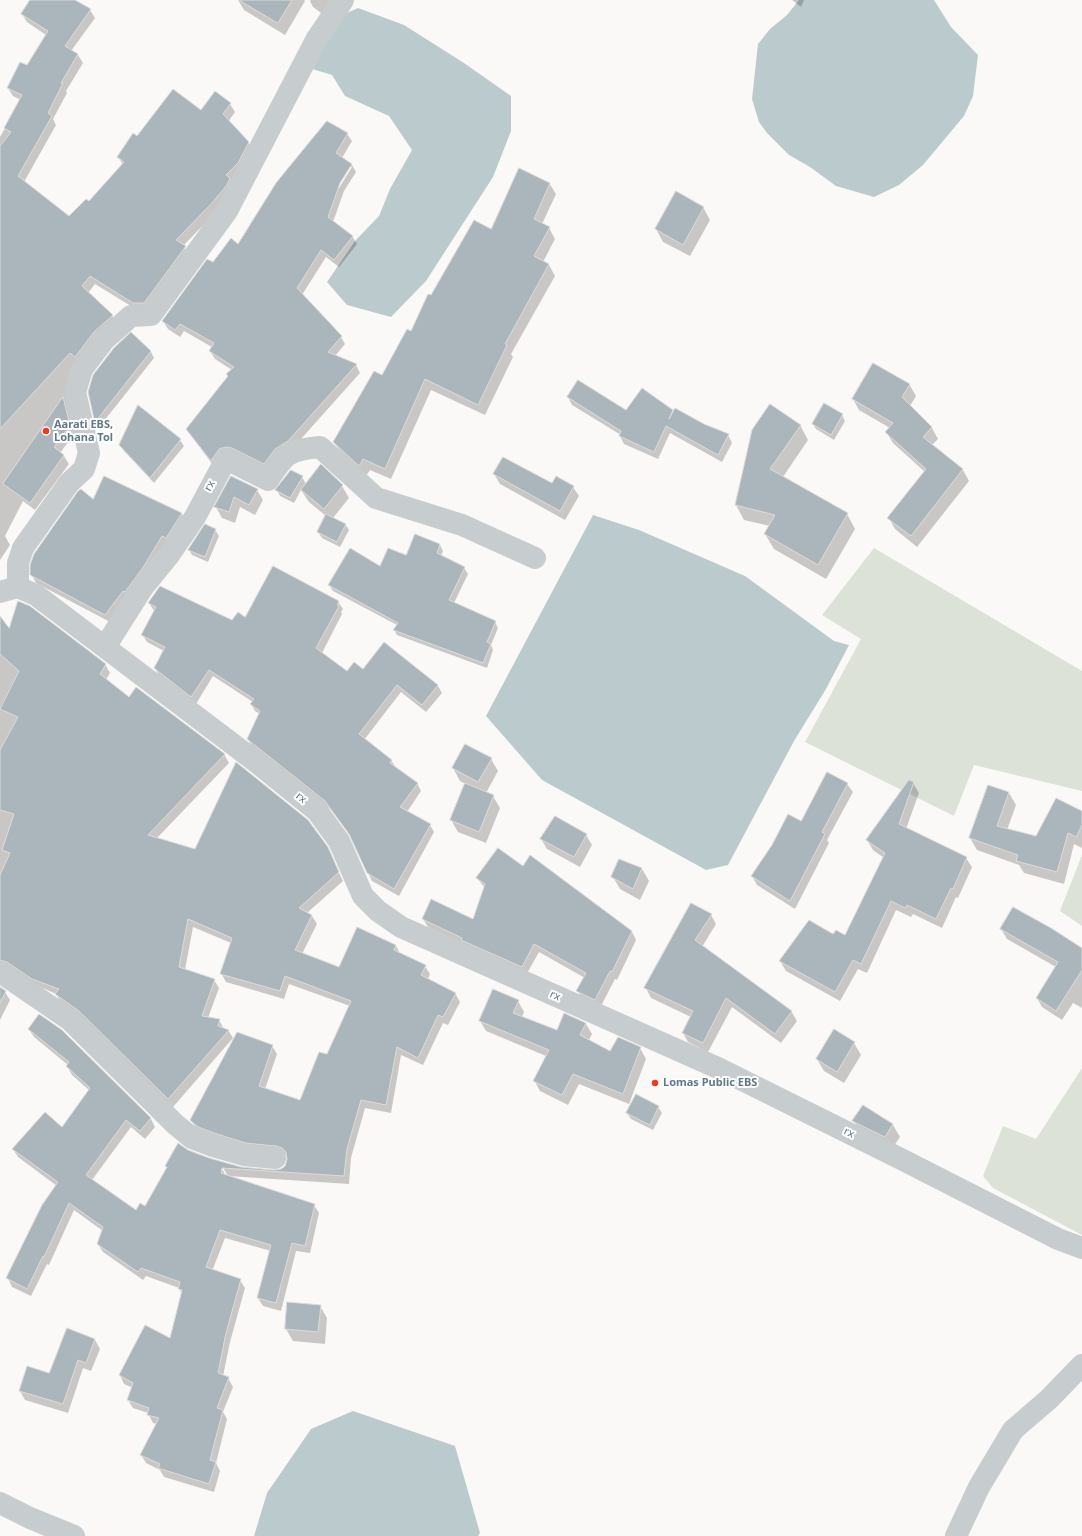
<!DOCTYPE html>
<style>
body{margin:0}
canvas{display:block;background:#faf9f7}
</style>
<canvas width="1082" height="1536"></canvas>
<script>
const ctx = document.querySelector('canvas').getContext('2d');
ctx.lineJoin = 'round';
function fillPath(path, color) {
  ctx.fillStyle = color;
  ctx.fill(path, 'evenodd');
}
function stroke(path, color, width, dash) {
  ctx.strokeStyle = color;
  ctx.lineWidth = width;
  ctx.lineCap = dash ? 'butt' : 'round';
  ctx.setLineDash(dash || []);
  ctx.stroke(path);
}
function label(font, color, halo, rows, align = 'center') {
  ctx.font = font + ' "Noto Sans",sans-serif';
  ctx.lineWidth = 4;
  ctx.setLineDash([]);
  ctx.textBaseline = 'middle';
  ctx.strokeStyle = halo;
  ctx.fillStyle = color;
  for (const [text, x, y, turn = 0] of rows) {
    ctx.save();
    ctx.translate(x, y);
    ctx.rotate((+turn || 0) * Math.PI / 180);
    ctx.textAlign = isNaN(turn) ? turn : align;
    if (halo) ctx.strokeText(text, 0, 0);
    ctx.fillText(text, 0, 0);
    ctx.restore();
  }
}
const green = new Path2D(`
 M874 548 1082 671V791L974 765 954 816 805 742 861 639 822 615Z
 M1082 855V926L1060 911Z
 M1082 1068V1235L993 1188 983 1176 1003 1126 1036 1139Z`);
const water = new Path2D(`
 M799 0H934L951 27 978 55 973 96 964 116 923 165 899 185 874 197 836 186 810 167 789 155 767 133 759 122 752 99 758 44 770 29 787 15Z
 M358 8 404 25 464 63 511 96V131L493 177 426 281 391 317 347 305 327 282 355 241 379 216 390 189 412 150 389 116 345 96 332 75 309 68 342 15Z
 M593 515 639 530 745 576 834 641 849 645 826 689 794 741 728 865 706 870 542 780 486 716Z
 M353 1411 455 1446 480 1533 478 1536H254L267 1493 311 1429Z`);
const shadow = new Path2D(`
 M31 0H74L90 10 95 18 71 51 78 55 83 63 66 91 67 93 53 119 56 125 24 182 69 217 89 203 123 165 119 158 137 137 201 112 230 104 235 112 228 122 248 143 253 151 217 211 183 246 190 255 139 311 95 284 88 293 112 316 117 324 99 341 74 434 60 453 64 456 69 464 35 510 23 501 5 536 10 545 0 560V137L21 100 13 96 8 88 27 66 46 35 27 22 22 14Z
 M238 0H304L305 1 285 35 244 10Z
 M311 0H336L324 15 313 7 310 1Z
 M792 0H804L801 7Z
 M347 134 352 141 342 158 352 165 356 172 344 191 333 222 352 236 357 244 339 267 326 257 302 295 341 337 345 344 335 356 356 365 360 373 292 449 268 471 215 468 187 430 229 376 232 370 215 359 210 351 212 347 184 331 180 337 168 329 163 321 213 263 238 245ZM349 167H352L339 188 337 187Z
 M549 183 556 194 542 224 549 228 555 239 543 262 549 265 555 276 511 354 513 357 485 415 431 390 391 479 370 470 366 476 341 453 334 442 382 376 412 332 431 296 491 231Z
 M703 207 710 220 690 256 663 242 656 229Z
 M131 334 151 352 154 358 100 426 95 419Z
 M909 384 916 396 910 406 932 428 938 439 932 445 963 470 969 481 917 547 895 529 889 518 925 472 893 443 886 432 890 428 859 410 853 399Z
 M643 389 674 413 728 435 732 443 722 462 670 433 658 459 624 444 620 436 621 435 572 405 568 397 626 412Z
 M139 407 180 440 184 446 154 483 124 451 120 445Z
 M842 415 845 421 834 440 816 429 813 424Z
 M800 425 808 440 783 477 847 514 855 529 826 579 774 549 765 534 770 526 744 520 736 505Z
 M494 474 553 485 573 487 579 496 565 520 500 484Z
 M105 477 182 514 186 522 110 622 36 583 32 575 93 501Z
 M232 477 257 490 263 500 255 515 240 507 235 523 222 518 216 507Z
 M302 477 306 484 342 486 349 498 333 518 345 524 349 530 340 547 322 538 318 532 326 516 309 502 301 490 294 503 280 496 277 490Z
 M215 530 219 536 208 562 192 555 189 550Z
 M415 535 440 545 443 551 441 556 464 568 468 574 454 603 495 622 498 628 491 645 493 650 487 668 397 635 394 630 397 625 333 591 329 585 407 557Z
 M338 602 343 609 341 612 342 614 322 653 348 672 364 670 384 643 438 686 442 693 426 712 401 692 364 740 391 760 396 768 417 783 421 791 407 812 430 825 434 832 399 896 372 881 352 838 330 809 252 747 248 739 260 714 255 711 251 704 253 702 213 676 196 704 159 676 155 668 164 651 147 642 142 634 154 611 149 603 232 621Z
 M0 618 10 630 105 664 110 673 106 680 130 698 224 754 229 763 157 838 195 850 327 848 343 881 307 913 312 916 317 924 302 954 339 968 358 928 396 946 401 955 425 966 430 974 428 979 455 993 460 1002 448 1025 443 1023 423 1065 401 1055 391 1113 365 1108 351 1158 349 1184 228 1176 314 1205 319 1213 310 1253 296 1251 281 1311 263 1306 258 1298 271 1251 225 1238 212 1271 240 1280 245 1288 230 1342 223 1376 228 1378 233 1387 223 1412 227 1419 216 1463 220 1471 214 1492 164 1477 160 1470 146 1463 141 1455 157 1424 153 1423 148 1413 133 1408 128 1400 133 1388 124 1384 120 1375 171 1339 182 1294 179 1288 146 1276 143 1280 103 1252 98 1244 103 1231 74 1210 49 1265 47 1264 31 1296 12 1287 8 1278 57 1186 18 1157 13 1149 62 1129 90 1091 72 1075 67 1066 68 1065 34 1037 29 1029 61 1030 151 1119 155 1127 145 1139 131 1127 92 1180 136 1211 145 1207 168 1169 166 1166 187 1151 209 1159 240 1168 274 1171 281 1170 286 1166 288 1156 282 1154 252 1151 196 1128 191 1120 272 1046 277 1054 265 1089 300 1101 328 1056 350 1006 289 984 284 999 226 982 221 973 231 943 193 927 185 970 214 980 219 988 208 1018 219 1020 224 1029 228 1030 233 1038 173 1107 61 1003 56 994 0 969ZM222 1166 228 1176H226L221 1167Z
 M465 745 491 759 498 771 486 793 493 796 500 808 486 843 458 832 451 820 466 784 460 781 453 768Z
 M913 783 919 793 906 829 966 858 972 867 958 898 956 897 942 928 913 914 911 917 896 910 867 973 858 969 840 1001 786 971 780 961 834 936H846L884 858 873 850 867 840Z
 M847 784 853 792 827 840 829 843 795 909 757 885 752 876 801 822Z
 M989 786 1009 793 1016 805 1007 830 1037 837 1082 812V848L1074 844 1064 884 1024 873 1019 865 977 850 970 838Z
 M586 835 592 845 580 867 547 849 541 839Z
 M620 860 642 869 649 881 640 900 620 889 613 877Z
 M523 867 632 932 636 940 617 980 615 979 600 1008 582 1000 578 991 585 978 539 952 526 975 428 927 423 919 473 920 485 888 477 878Z
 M711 915 716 924 702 947 791 1011 797 1021 781 1043 732 1007 708 1052 688 1042 683 1033 691 1017 651 998 646 988Z
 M1001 929 1082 949V1008L1073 1003 1062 1020 1042 1007 1037 998 1056 967 1007 939Z
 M0 988 5 992 10 1000 0 1020Z
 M518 1001 524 1012 522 1017 557 1031 565 1015 586 1024 592 1034 589 1040 611 1052 640 1048 646 1059 629 1104 579 1084 568 1105 540 1091 534 1080 546 1056 486 1031 480 1021Z
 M854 1043 861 1055 844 1083 824 1071 817 1059Z
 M863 1106 893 1125 900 1137 892 1149 861 1133 854 1121Z
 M658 1107 662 1113 653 1130 631 1119 627 1113Z
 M288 1303 320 1306 327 1318 325 1344 293 1341 286 1329Z
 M68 1329 95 1340 100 1349 91 1371 83 1368 68 1413 25 1400 20 1391 49 1374Z`);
const building = new Path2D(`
 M30 0H75L91 9 65 46 78 54 61 83H63L48 113 52 116 18 176 69 216 86 199 89 201 124 162 117 157 133 133 137 136 173 89 201 110 215 91 231 103 223 114 249 142 238 163 226 175 230 178 227 185 212 203 176 240 186 246 144 303H133L90 276 82 286 113 315 94 332 75 357 70 353 0 429V146L11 132 4 128 22 95 7 88 20 62 27 65 48 31 21 14Z
 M239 0H292L278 23Z
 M327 121 348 133 336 153 352 164 340 183 328 217 353 236 334 260 321 250 297 288 342 336 328 352 357 364 288 441 275 449 264 464 232 448 226 447 219 449 211 461 186 429 228 376 226 374 234 367 209 351 214 343 180 324 175 330 162 321 207 259 213 262 231 238 238 244 276 183Z
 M519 168 550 183 534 219 550 227 534 256 549 264 505 344 507 345 478 405 425 379 385 469 363 459 360 465H358L333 442 374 371 382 375 407 329 411 331 428 294 431 295 474 220 491 229Z
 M676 191 704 207 683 245 655 229Z
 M131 332 151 351 96 421 94 419 88 392 93 375 113 349Z
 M873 363 910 384 902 397 932 427 923 437 963 469 911 536 887 518 926 469 885 432 893 423 852 399Z
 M578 380 626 410 642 388 673 410 669 419 675 408 704 424 729 434 718 455 666 426 654 452 619 436 621 431 567 397Z
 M63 397 70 425 54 447 64 455 30 503 3 484Z
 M824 403 843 414 831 435 812 424Z
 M770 404 801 425 770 469 848 513 818 565 764 534 775 515 735 505 752 430Z
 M138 405 181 439 150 478 119 445Z
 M503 457 552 483 556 476 574 486 560 511 493 474Z
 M321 464 343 485 324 509 301 490Z
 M291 470 303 476 290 498 275 490Z
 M104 476 182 513 166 538 162 536 144 566 125 592 123 591 105 615 30 575V565L34 554 78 491 81 489 93 499Z
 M231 476 258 489 249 505 234 497 229 512 214 507Z
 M326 514 346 524 337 542 317 532Z
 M205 524 216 529 205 557 188 550Z
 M415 534 440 544 437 553 465 567 449 600 496 621 487 642 491 644 483 663 393 630 398 623 328 585 350 548 380 566 388 548 406 555Z
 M273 566 339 601 337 605 339 606 316 648 347 671 354 662 363 669 384 642 438 685 422 705 397 685 359 734 392 760 390 763 418 783 400 807 431 824 394 889 367 873 349 834 325 801 247 739 260 711 250 704 254 699 209 670 191 697 154 668 165 647 141 635 156 607 148 603 160 586 232 620 238 612 245 617Z
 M18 601 30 606 106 664 100 674 129 697 136 687 225 754 148 835 195 849 236 762 308 820 328 847 339 872 299 908 312 915 295 950 339 967 357 927 396 945 394 950 426 965 421 975 456 993 443 1017 438 1015 418 1058 397 1047 386 1105 361 1100 347 1149 344 1176 222 1168 221 1173 315 1204 305 1246 292 1243 276 1303 257 1298 271 1245 220 1230 206 1267 241 1279 226 1333 218 1373 229 1377 217 1408 223 1410 210 1460 216 1462 209 1484 158 1468 160 1464 140 1455 159 1418 147 1415 149 1408 127 1400 133 1383 119 1375 145 1325 170 1338 182 1290 178 1289 180 1282 141 1268 138 1272 97 1244 103 1227 69 1203 44 1257 43 1256 27 1289 6 1278 42 1205 58 1182 12 1149 45 1112 62 1127 90 1088 66 1066 69 1062 28 1029 39 1014 62 1030 151 1118 140 1131 126 1120 86 1175 136 1210 140 1203 145 1206 167 1167 165 1166 178 1143 188 1150 209 1158 241 1167 274 1170 281 1169 285 1166 287 1159 286 1152 282 1148 276 1146 246 1143 217 1134 198 1127 190 1120 237 1032 273 1045 259 1086 300 1100 319 1052 327 1054 351 1001 285 976 280 991 220 974 232 938 188 919 179 967 215 979 202 1016 220 1019 218 1026 229 1030 168 1099 79 1011 55 994 59 989 32 979 7 962 0 960V875L10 853 2 850 14 814 0 810V750L18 717 0 709 19 671 0 654V616L9 628Z
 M465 744 492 758 478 782 452 768Z
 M827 772 848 783 822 832 825 834 790 901 751 876 772 845 788 814 801 821Z
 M909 780 914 782 899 824 967 857 953 889 951 888 936 919 907 905 905 908 891 901 861 964 853 960 835 992 779 961 809 920 833 934 836 930 845 935 885 853 866 840Z
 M465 783 494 795 479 832 450 820Z
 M988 785 1009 792 997 826 1036 836 1056 798 1082 811V825L1076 837 1068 833 1057 872 1016 861 1018 855 969 838Z
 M555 816 587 834 574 857 540 839Z
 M498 848 523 866 530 855 632 931 612 972 610 971 595 1000 576 991 586 973 534 944 522 967 461 940 462 938 422 919 431 899 473 919 485 884 476 878Z
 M619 859 642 868 633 889 611 877Z
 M691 903 712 914 695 940 792 1011 775 1034 726 998 703 1043 682 1033 693 1011 644 988Z
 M1013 907 1051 928 1082 948V970L1056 1011 1036 998 1058 962 1000 929Z
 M0 987 6 991 0 1003Z
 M493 989 519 1000 513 1013 557 1030 564 1013 586 1023 580 1035 610 1051 618 1037 641 1047 623 1094 573 1074 562 1095 533 1081 549 1050 479 1021Z
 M834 1029 855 1042 837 1072 816 1059Z
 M636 1094 659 1106 650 1125 626 1113Z
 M863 1105 893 1124 885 1137 852 1121Z
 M287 1302 321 1305 318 1332 285 1329Z
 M67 1328 95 1339 86 1363 78 1360 63 1404 19 1391 27 1366 49 1373Z`);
const minor = new Path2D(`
 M18 587V563L23 548 69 483 84 469 89 453 75 392 82 369 104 340 131 316 151 315 227 211 316 40 343 0
 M0 592 18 587 36 595 255 761 317 811 339 841 363 896 378 911 401 927 718 1068 903 1160 1058 1239 1082 1248
 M105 647 143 587 169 555 195 517 226 459 268 480C285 454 288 450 320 447L376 498 462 525 535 558
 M0 972 70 1020 175 1124 192 1138 213 1146 244 1155 275 1158
 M0 1503 30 1518 74 1536
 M956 1536 979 1487 1013 1430 1049 1399 1082 1365`);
const markers = [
 [46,431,4,"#f3381e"],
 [655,1083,4,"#f3381e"]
];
const poiNames = [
 ["Aarati EBS,",54,425],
 ["Lohana Tol",54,438],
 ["Lomas Public EBS",663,1083]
];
const streetNames = [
 ["rx",210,486,-62],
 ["rx",301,798,39],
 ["rx",555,996,24],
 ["rx",849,1133,26]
];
fillPath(green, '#dce2d8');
fillPath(water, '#bbcbcd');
fillPath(shadow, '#0003');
fillPath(building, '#abb6bc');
stroke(building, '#dcdbd9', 1);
stroke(minor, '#c7cccf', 22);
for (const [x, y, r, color] of markers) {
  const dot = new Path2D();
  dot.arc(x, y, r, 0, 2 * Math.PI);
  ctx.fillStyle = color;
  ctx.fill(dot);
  stroke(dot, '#fff', 1.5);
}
label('bold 11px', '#627985', '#fff', poiNames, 'left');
label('11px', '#627985', '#fff', streetNames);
</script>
